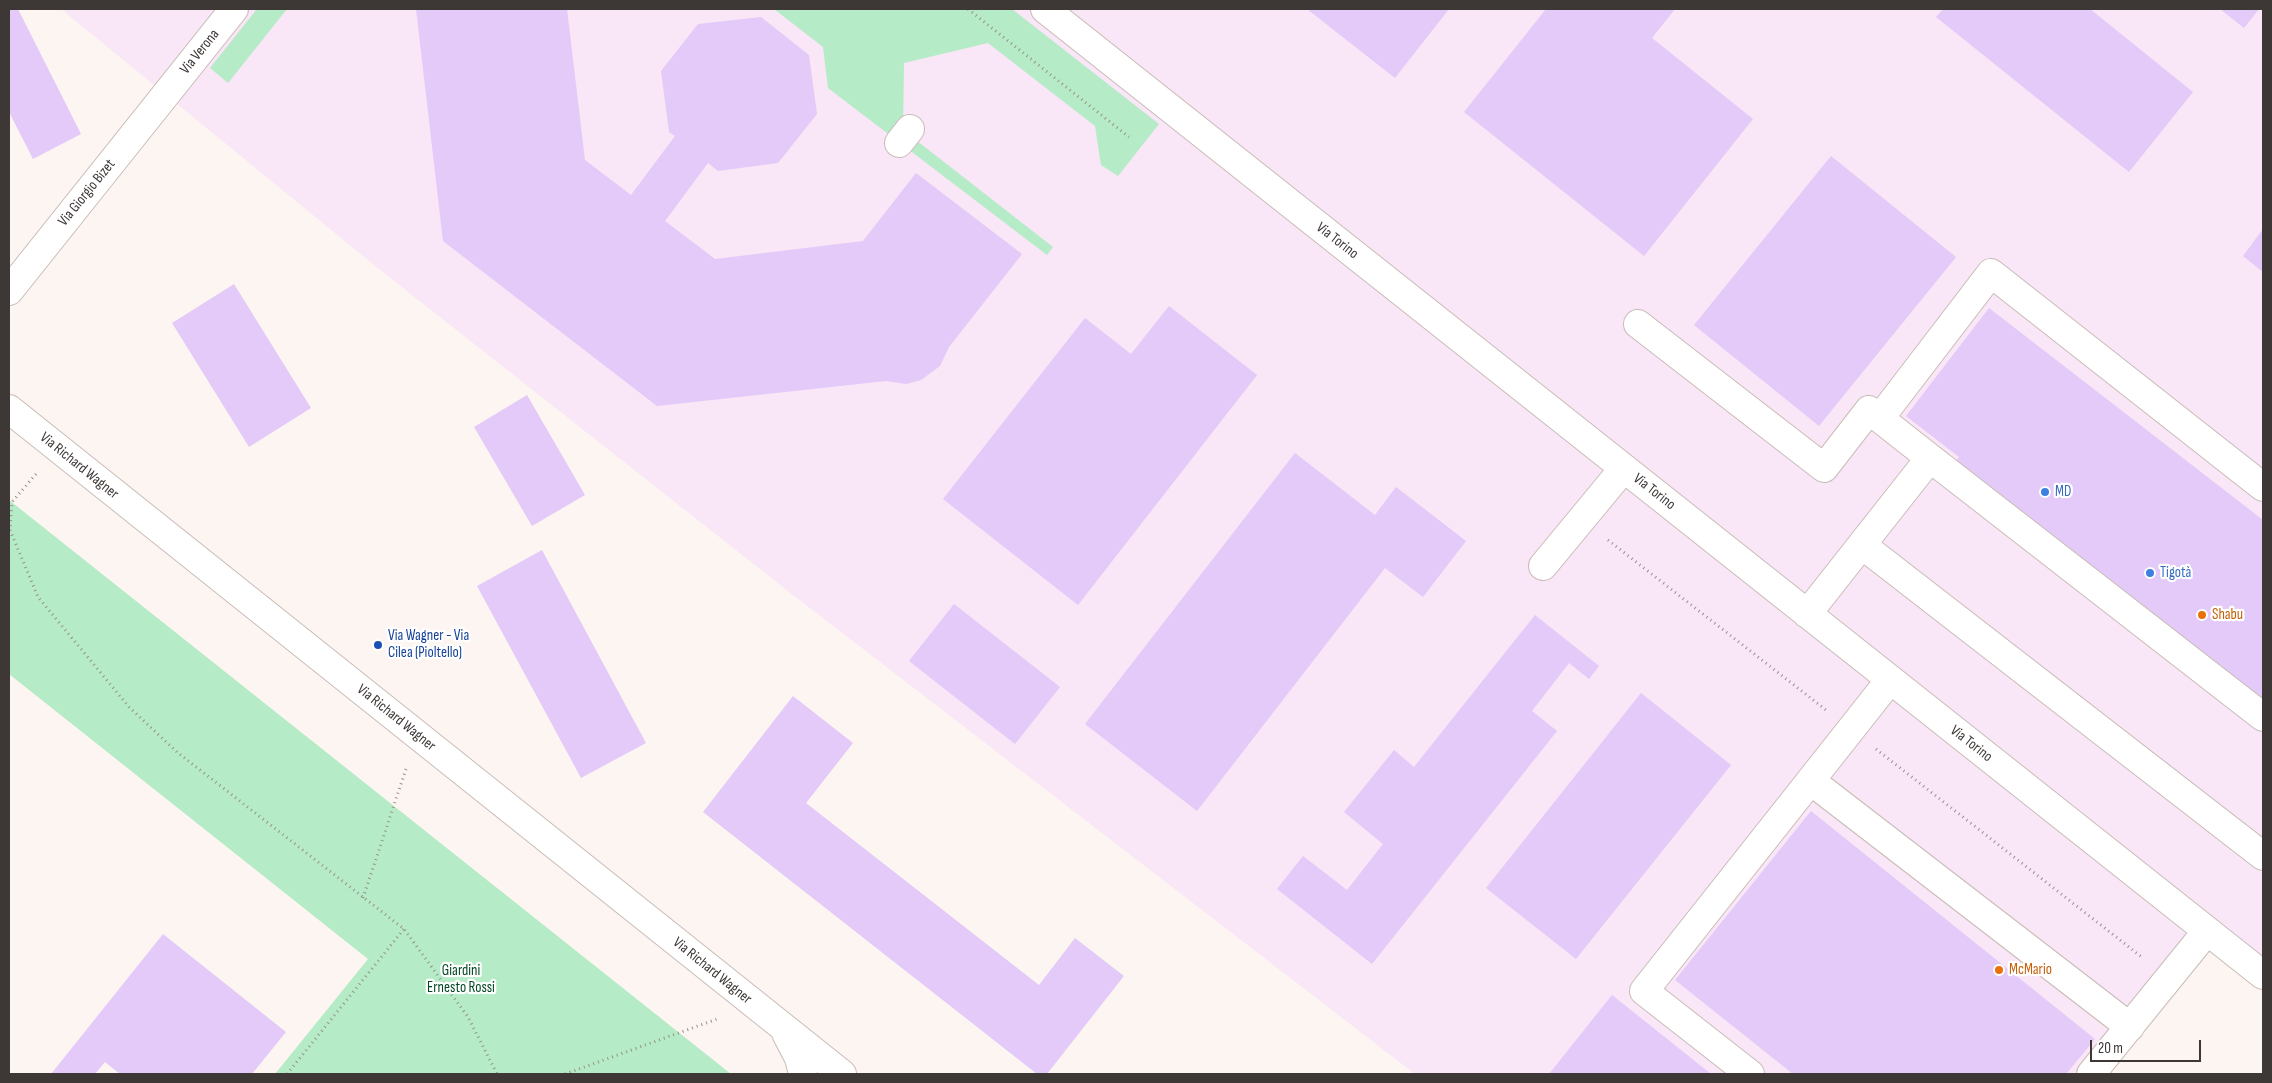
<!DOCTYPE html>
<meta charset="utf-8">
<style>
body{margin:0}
#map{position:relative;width:2272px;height:1083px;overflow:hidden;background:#fdf5f1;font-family:"Sofia Sans Condensed",sans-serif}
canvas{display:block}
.frame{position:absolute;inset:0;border:10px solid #3d3836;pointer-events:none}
.scale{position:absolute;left:2090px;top:1040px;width:111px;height:22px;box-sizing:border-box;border:2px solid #3d3836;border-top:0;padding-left:6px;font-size:15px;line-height:18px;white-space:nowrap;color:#3d3836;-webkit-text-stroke:4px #fff;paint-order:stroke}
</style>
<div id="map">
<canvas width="2272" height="1083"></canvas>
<div class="frame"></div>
<div class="scale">20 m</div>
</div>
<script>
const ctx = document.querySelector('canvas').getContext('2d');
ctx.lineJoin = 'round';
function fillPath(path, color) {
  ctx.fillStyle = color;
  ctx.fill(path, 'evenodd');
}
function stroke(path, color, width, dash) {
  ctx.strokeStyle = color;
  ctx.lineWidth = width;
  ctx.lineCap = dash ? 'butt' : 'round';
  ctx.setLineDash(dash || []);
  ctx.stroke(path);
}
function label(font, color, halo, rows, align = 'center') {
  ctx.font = font + ' "Sofia Sans Condensed",sans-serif';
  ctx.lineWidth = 4.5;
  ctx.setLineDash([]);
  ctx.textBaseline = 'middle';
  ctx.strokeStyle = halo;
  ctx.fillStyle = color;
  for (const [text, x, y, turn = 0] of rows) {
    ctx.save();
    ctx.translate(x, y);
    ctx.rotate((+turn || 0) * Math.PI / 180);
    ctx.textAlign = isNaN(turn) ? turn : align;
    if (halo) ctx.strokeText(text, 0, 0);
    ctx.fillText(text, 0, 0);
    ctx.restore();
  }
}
const industrial = new Path2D(`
 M61 9H2263V975L2207 931 2091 1074H1415L793 595 379 269Z`);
const green = new Path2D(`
 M257 9H287L228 83 210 68Z
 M774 9H1012L1159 124 1118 176 1101 165 1095 126 988 43 904 63 903 130 1053 247 1047 255 828 88 823 47Z
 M9 500 731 1074H275L368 959 9 674Z`);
const building = new Path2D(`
 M9 9H18L81 134 33 159 9 112Z
 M416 9H567L585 160 631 195 675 136 669 132 661 71 698 24 761 17 809 55 817 114 778 163 718 171 708 163 665 221 715 259 863 241 916 173 1022 254 949 347 940 366 921 380 906 384 886 381 657 406 443 241Z
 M1307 9H1449L1395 78Z
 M1546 9H1675L1652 38 1753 119 1644 256 1464 112Z
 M1943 9H2090L2193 92 2129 172 1936 17Z
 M2220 9H2259L2244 28Z
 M1831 156 1956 257 1819 426 1694 325Z
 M2263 229V272L2243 256Z
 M234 284 311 408 249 447 172 323Z
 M1169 306 1257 375 1078 605 943 499 1085 318 1131 354Z
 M1989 308 2263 520V708L1954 464 1959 457 1906 416Z
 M527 395 585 495 532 526 474 427Z
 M1295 453 1375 515 1396 487 1466 541 1423 597 1385 568 1197 811 1085 724Z
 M542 550 646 743 581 778 477 586Z
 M954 604 1060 687 1015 744 909 661Z
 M1535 615 1599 666 1589 679 1569 663 1532 711 1557 731 1372 964 1277 889 1303 856 1347 890 1383 844 1344 812 1394 750 1414 767Z
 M1641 693 1731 765 1576 959 1486 888Z
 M793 696 853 743 806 803 1039 985 1075 938 1124 976 1047 1074H1037L703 812Z
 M1811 811 2095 1039 2066 1074H1793L1675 980Z
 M163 934 286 1032 252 1074H120L105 1062 95 1074H51Z
 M1612 995 1711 1074H1549Z`);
const path = new Path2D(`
 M968 9 1129 137
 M36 474 12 502 10 530 38 597 129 707 177 752 404 929 468 1017 497 1074
 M1608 540 1826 710
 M1876 749 2143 958
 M363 898 406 769
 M287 1074 404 929
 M565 1074 720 1018`);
const minor = new Path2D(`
 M1045 9 2263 975
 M899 143 910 129
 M9 291 234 9
 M1638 324 1824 468 1869 410 1930 458 1807 614
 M9 409 842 1074
 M1880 418 1991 273 2263 487
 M1930 458 2263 717
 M1862 545 2263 856
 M1543 566 1624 468
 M1811 781 2130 1027
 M786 1033 799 1058 803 1074
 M1750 1074 1644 991 1890 680
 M2091 1074 2207 931`);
const markers = [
 [2045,492,5,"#3f7fe0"],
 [2150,573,5,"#3f7fe0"],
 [2202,615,5,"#e8710a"],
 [378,645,5,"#1a4fb4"],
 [1999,970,5,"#e8710a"]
];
const streetNames = [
 ["Via Verona",200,52,-51],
 ["Via Giorgio Bizet",87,193,-51],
 ["Via Torino",1337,241,38],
 ["Via Richard Wagner",79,466,39],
 ["Via Torino",1654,492,38],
 ["Via Richard Wagner",396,718,39],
 ["Via Torino",1971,744,38],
 ["Via Richard Wagner",712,971,39]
];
const shopNames = [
 ["MD",2055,492],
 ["Tigotà",2160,573]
];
const foodNames = [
 ["Shabu",2212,615],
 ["McMario",2009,970]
];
const transitNames = [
 ["Via Wagner - Via",388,636],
 ["Cilea (Pioltello)",388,653]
];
const parkNames = [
 ["Giardini",461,971],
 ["Ernesto Rossi",461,988]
];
fillPath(industrial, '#f9e6f7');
fillPath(green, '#b5ebc6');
fillPath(building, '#e3caf8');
stroke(minor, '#c9bcb6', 30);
stroke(path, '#97918e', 3, [1, 4]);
stroke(minor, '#fff', 28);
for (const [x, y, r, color] of markers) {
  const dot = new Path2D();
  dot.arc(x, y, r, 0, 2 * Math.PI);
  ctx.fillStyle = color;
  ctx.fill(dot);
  stroke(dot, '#fff', 2);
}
label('15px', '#3d3836', '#fff', streetNames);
label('15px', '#366cbe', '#fff', shopNames, 'left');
label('15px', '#c56008', '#fff', foodNames, 'left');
label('15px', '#164399', '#fff', transitNames, 'left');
label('15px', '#034725', '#fff', parkNames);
</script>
